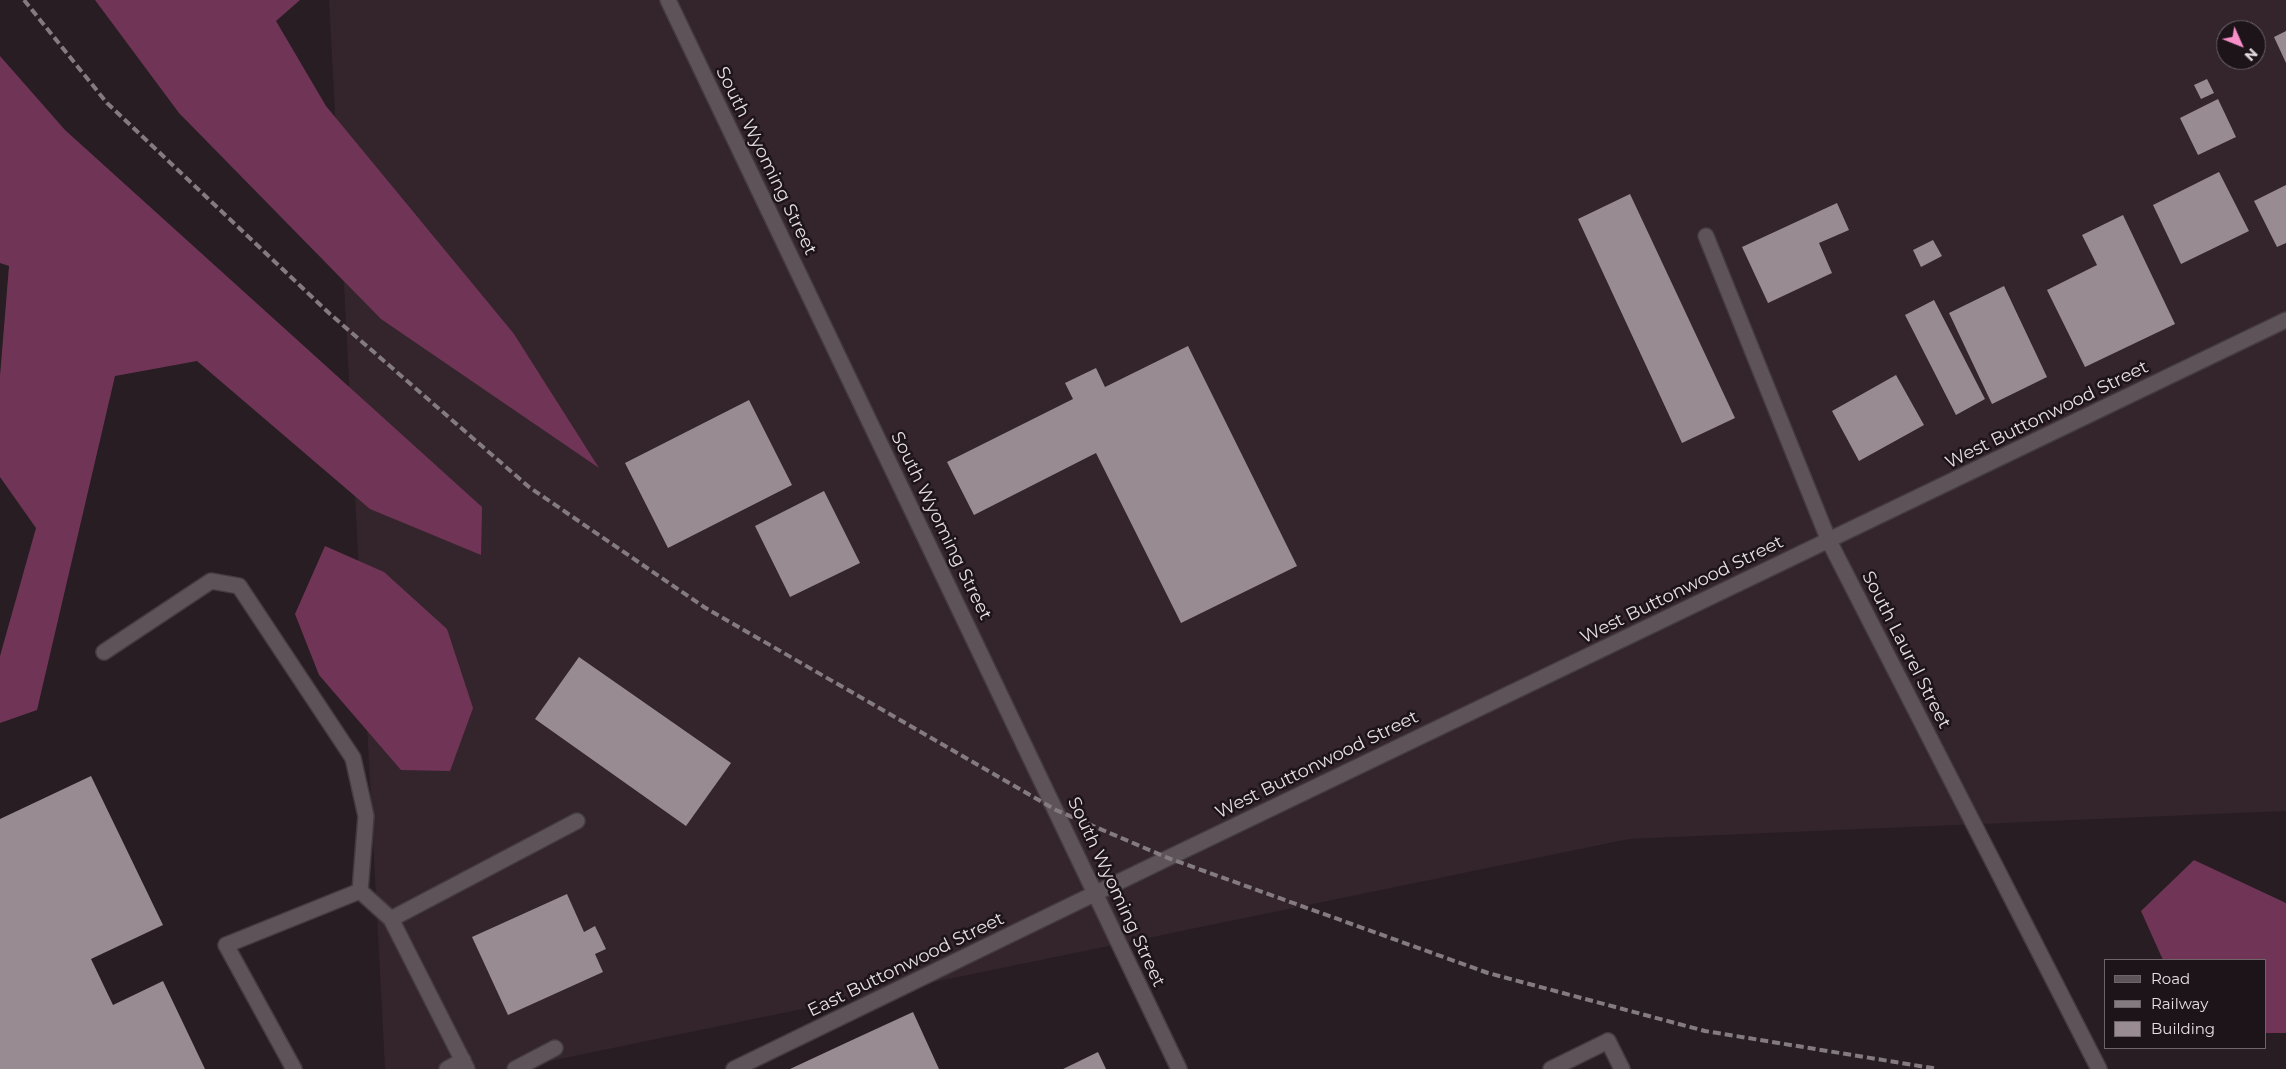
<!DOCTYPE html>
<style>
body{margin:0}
#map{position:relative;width:2286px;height:1069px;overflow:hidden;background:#271d22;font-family:Montserrat,sans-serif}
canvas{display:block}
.legend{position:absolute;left:2104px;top:959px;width:162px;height:90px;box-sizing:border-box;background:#1d1419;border:1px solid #6d6569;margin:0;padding:6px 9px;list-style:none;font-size:15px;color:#e6dfe2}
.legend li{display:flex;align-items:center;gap:10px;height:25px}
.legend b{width:25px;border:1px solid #6d6569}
.north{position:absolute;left:2216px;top:20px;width:50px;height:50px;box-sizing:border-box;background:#1d1419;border:1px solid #6d6569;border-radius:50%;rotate:134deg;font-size:14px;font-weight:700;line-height:20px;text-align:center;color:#e6dfe2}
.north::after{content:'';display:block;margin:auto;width:18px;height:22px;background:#f98fc9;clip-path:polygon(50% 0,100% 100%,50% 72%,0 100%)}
</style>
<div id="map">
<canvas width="2286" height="1069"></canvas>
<ul class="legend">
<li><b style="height:6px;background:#5e5358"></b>Road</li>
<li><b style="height:6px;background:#847b7f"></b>Railway</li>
<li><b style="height:14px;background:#988c92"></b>Building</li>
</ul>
<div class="north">N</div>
</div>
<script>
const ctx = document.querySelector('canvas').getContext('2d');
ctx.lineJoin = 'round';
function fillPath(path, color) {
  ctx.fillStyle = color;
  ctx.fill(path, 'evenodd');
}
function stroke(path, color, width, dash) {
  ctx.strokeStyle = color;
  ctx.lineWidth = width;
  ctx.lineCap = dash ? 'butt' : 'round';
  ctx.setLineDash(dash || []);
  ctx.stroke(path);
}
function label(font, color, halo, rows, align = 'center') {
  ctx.font = font + ' Montserrat,sans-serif';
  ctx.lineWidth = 5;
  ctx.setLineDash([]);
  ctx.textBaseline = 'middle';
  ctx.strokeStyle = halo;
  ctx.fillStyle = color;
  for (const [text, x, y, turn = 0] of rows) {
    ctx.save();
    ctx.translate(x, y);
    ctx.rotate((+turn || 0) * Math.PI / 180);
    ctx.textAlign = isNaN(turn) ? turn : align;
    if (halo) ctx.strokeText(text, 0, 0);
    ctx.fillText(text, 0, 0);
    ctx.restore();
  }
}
const built = new Path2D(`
 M329 0H2286V811L1629 839 511 1069H385ZM2226 30H2256V60H2226Z`);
const forest = new Path2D(`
 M95 0H300L276 21 326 106 514 334 599 468 381 319 179 113Z
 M0 56 65 130 482 507 481 555 370 509 197 361 115 376 37 710 0 723V656L36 528 0 477V376L9 266 0 263Z
 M325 546 384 572 447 629 473 708 450 771 401 770 319 675 295 614Z
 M2194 860 2286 903V1033H2265V960H2163L2141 911Z`);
const building = new Path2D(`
 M2286 31V63L2274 37Z
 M2207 79 2214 93 2201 99 2194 85Z
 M2218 99 2236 137 2198 155 2180 118Z
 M2219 172 2249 231 2181 264 2153 205Z
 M2286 185V243L2277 247 2254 201Z
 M1630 194 1735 418 1682 443 1578 219Z
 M1837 203 1849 230 1819 243 1832 273 1768 303 1742 247Z
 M2123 215 2175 324 2085 367 2047 290 2097 265 2082 235Z
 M1933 240 1942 256 1921 267 1913 250Z
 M2004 286 2047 377 1992 404 1949 313Z
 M1934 300 1985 399 1956 415 1905 315Z
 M1188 346 1297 566 1181 623 1096 453 974 515 947 462 1073 399 1065 383 1096 368 1105 387Z
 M1896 375 1924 425 1859 461 1832 411Z
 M749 400 792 485 668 548 625 463Z
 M824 491 860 563 790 597 755 526Z
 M579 657 731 763 686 826 535 719Z
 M91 776 163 925 91 959 113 1005 163 981 205 1069H0V819Z
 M567 894 584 932 595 926 606 949 595 954 603 972 508 1015 472 937Z
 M913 1012 939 1069H790L850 1041Z
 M1098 1052 1106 1069H1063Z`);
const lane = new Path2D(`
 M104 652 211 581 239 586 353 758 366 816 360 891
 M1608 1041 1622 1069
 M294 1069 226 945 360 891 391 919
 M447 1069 463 1060
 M467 1069 391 919 577 821
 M515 1069 555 1048`);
const street = new Path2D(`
 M668 0 1179 1069
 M1706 236 1829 541 2099 1069
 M734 1069 1168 858 2286 320
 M1551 1069 1608 1041`);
const rail = new Path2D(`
 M24 0 107 103 330 314 529 487 704 607 1056 810 1168 858 1488 973 1705 1031 1938 1069`);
const streetNames = [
 ["South Wyoming Street",766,161,64],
 ["West Buttonwood Street",2047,415,-26],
 ["South Wyoming Street",941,526,64],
 ["West Buttonwood Street",1682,590,-26],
 ["South Laurel Street",1906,650,63],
 ["West Buttonwood Street",1317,765,-26],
 ["South Wyoming Street",1116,892,65],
 ["East Buttonwood Street",906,965,-26]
];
fillPath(built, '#34242c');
fillPath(forest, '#703556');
fillPath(building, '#988c92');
stroke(lane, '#433b3f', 18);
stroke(street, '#433b3f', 18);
stroke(lane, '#5e5358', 15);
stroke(street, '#5e5358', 15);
stroke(rail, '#847b7f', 4, [8, 4]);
label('18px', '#e6dfe2', '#1d1419', streetNames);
</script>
